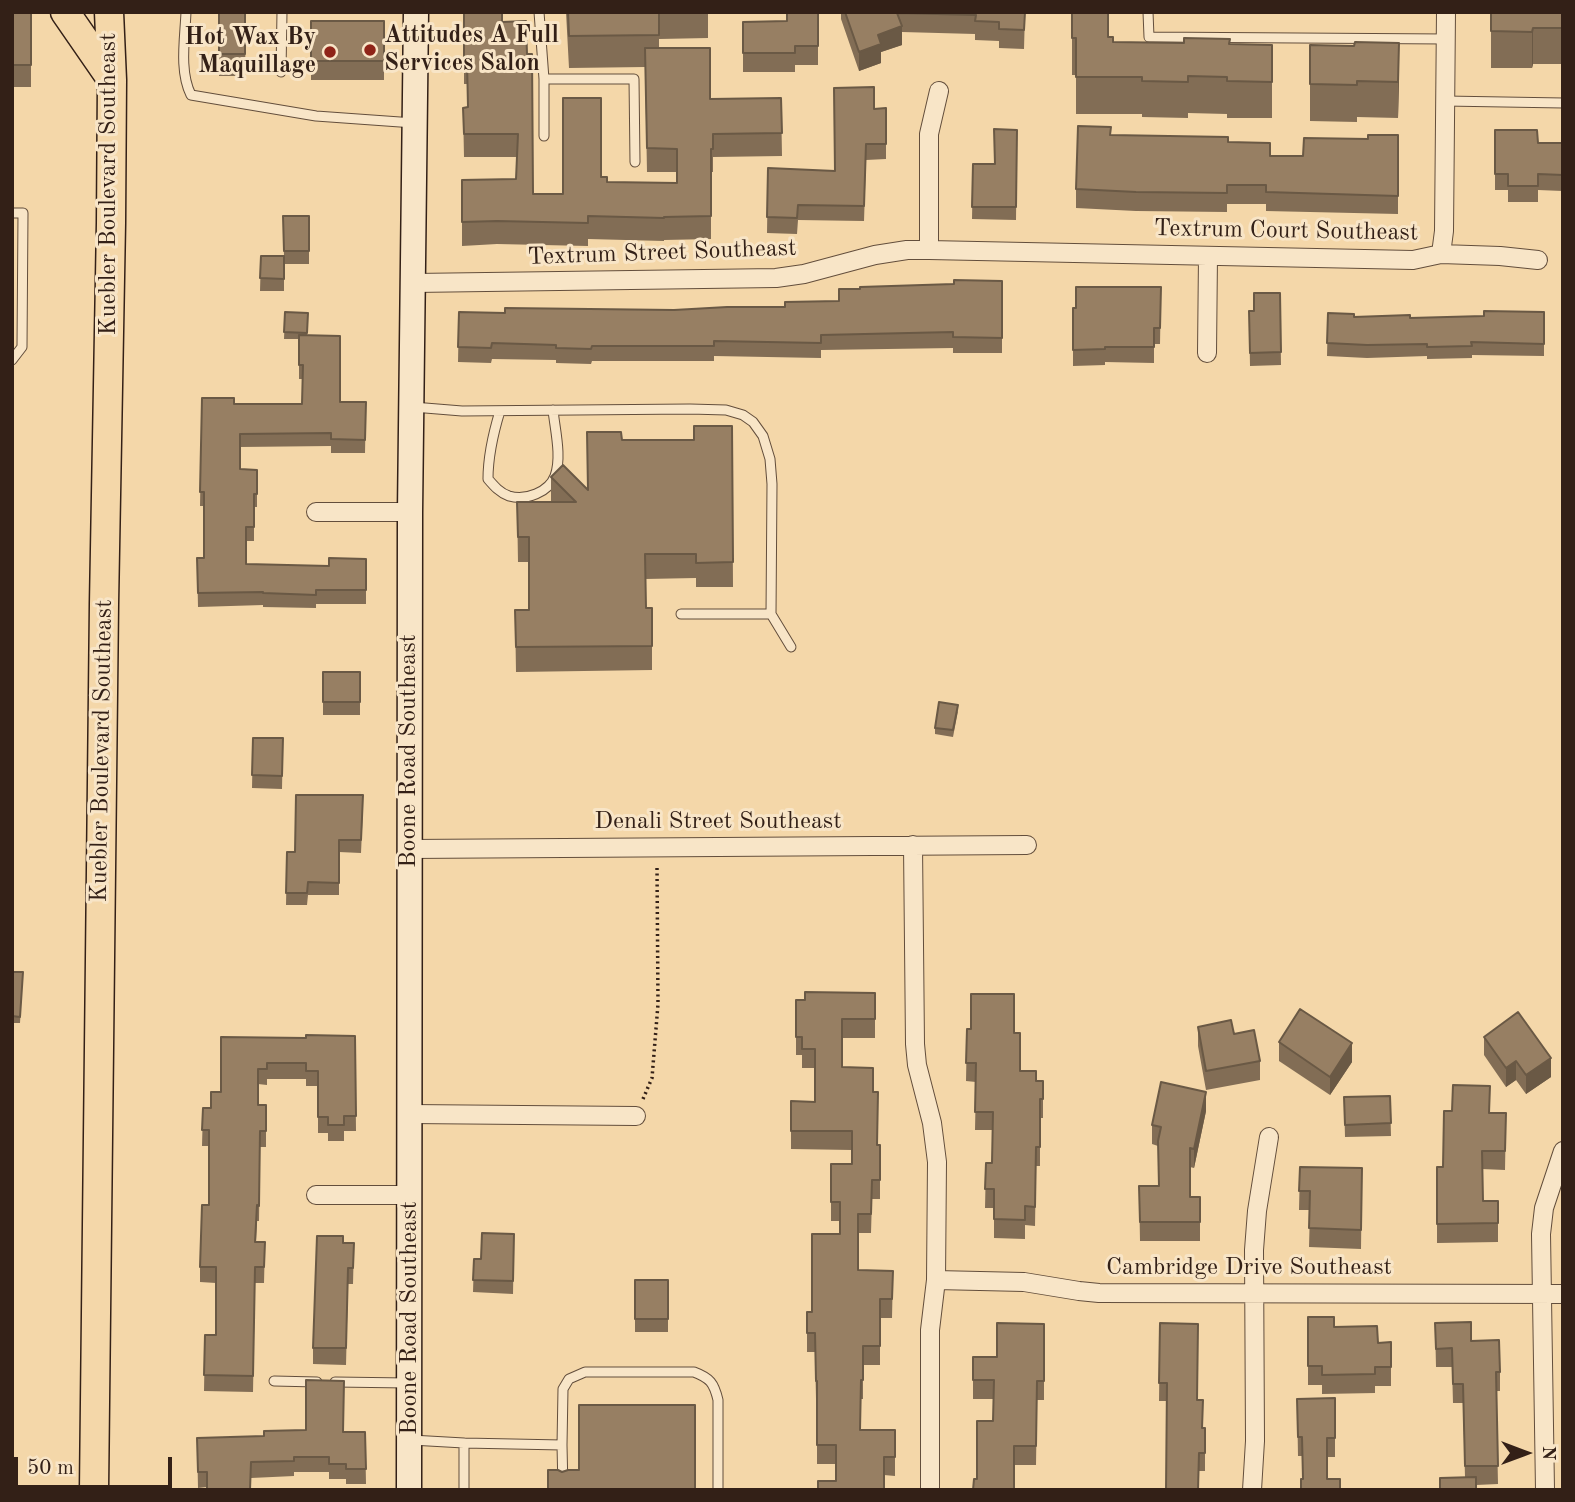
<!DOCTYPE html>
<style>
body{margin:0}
#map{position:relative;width:1575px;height:1502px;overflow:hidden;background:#f4d7a9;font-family:"Old Standard TT",serif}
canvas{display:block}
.frame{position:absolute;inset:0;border:14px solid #332017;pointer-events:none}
.north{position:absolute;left:1491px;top:1418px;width:70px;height:70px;-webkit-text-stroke:5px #f8e5c7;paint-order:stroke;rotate:90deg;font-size:19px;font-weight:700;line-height:28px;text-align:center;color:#332017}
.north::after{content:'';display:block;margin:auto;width:24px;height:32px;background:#332017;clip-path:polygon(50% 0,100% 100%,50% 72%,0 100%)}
.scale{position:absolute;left:14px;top:1457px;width:158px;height:32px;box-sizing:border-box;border:4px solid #332017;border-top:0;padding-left:9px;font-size:21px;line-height:24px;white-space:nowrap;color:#332017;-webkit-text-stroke:5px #f8e5c7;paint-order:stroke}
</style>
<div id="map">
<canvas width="1575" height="1502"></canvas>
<div class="frame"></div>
<div class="north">N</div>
<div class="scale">50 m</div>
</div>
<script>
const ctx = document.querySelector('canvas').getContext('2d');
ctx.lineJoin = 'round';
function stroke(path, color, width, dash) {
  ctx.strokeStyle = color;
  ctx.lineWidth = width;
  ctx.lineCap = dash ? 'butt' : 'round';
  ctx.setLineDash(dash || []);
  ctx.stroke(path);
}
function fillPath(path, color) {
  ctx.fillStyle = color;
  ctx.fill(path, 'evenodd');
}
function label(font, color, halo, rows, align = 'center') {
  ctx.font = font + ' "Old Standard TT",serif';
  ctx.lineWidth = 6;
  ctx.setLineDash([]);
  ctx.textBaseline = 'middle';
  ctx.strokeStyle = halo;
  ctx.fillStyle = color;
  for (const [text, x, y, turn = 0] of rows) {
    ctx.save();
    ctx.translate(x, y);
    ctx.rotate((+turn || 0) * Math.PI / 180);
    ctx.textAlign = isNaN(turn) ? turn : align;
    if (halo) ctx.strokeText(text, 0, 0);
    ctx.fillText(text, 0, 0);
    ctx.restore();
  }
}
const path = new Path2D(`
 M643 1099 652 1078 658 1004 657 867`);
const lane = new Path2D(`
 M186 12C185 38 179 71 191 95L316 116 414 123
 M539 12 544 79V136
 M1148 12 1149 37 1446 39
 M281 72 282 12
 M544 79H634L635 162
 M1445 101 1563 103
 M12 213H23L22 347 12 360
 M413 407 462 411 690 409 726 410 743 415 753 422 763 436 770 459 772 484 771 614 791 647
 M500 411C493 434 488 455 488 479 494 486 500 493 509 496 526 501 549 492 555 476 562 457 555 430 553 410
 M681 614H771
 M274 1381 317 1382
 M335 1382 408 1383
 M411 1440 464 1443V1490
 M464 1443 562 1445 563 1389 569 1379 585 1372H694C710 1378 714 1383 718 1400V1490
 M562 1445 563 1490`);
const street = new Path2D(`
 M929 250V134L939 91
 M1441 254 1444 231 1446 12
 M414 283 776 278 804 274 875 255 907 250H929L1413 260 1441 254 1500 256 1538 260
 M1207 353 1208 256
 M316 512H410
 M913 845 915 1044 917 1065 932 1123 937 1162 936 1280 930 1330V1490
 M409 849 1027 845
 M410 1114 636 1116
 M316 1195H410
 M936 1280 1024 1282 1079 1291 1099 1293 1563 1294
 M1252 1490 1255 1441 1254 1250 1257 1211 1269 1137
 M1545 1490 1541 1234 1544 1208 1563 1151`);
const secondary = new Path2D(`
 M409 1490 410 512 416 12`);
const primary = new Path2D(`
 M65 12 112 80
 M94 1490 104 604 111 223 112 80 109 12`);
const wall = new Path2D(`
 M12 12H31V87H12Z
 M219 12H246L245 76H219Z
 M464 12 502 22 527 54 533 194H563L601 177 607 182 677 183V172H647L645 67 569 68 566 12H708V38L659 39V48L710 99 781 98 782 156 713 157V172H711V239L664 240V241L588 239V246L497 244 462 246V180L516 179 517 157H464L463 108 468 107 467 84H464Z
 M818 12V65H795V72H743V22L787 21Z
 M841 12H1025L1024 49 999 48V41L975 40V34L902 32V45L881 52V63L859 71 841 19Z
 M1072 12 1108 37 1113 42 1272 45V118H1227V114L1188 113V118L1142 117V114H1076V75H1072Z
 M1491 12H1563V64H1533L1532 68H1491Z
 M311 21H384V80H311Z
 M1310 45 1399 79 1398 118 1357 117V122L1310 121Z
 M886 108V159L866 160 864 221 798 220 797 234 767 233 768 168 834 171 874 109Z
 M1017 130 1016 220 972 219 973 164H994Z
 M1495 130 1538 143H1563V191L1538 190V202H1508V190H1495Z
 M1111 135 1228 142 1270 156H1303L1368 139 1398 135V214L1266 211V204H1227V212L1136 211 1076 208V189Z
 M283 216H309V264H284V291H260L261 256H284Z
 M1002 281V353H953V348L821 350V358L714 356V361H592L591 364 556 363V360L492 359 491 363 458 362 459 312 505 313 785 307 839 301 860 289Z
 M1161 287 1160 344H1154V363L1105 362V365L1073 366V308Z
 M1280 293 1281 365 1250 366 1249 311H1254Z
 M285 312 308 313 307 335 340 402H366L365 453H331V446L240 447V469L257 470V507H254V541H246V564L329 566 366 559V604H316V608L263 607V605L198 607 197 558H204V506H200L202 398 234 404H302V379H299V339H284Z
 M1544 312V356L1472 355V358L1427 359V356L1367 358 1327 356 1328 313 1354 317 1410 318 1484 316Z
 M732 426 733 587H696V578L645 579 646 608H652V670L516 672 515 610H529V562H518L517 502H551V477L587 490 622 440H694Z
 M323 672H360V715H323Z
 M958 711 953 737 935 734V728Z
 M253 738H283L282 789 252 788Z
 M363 808 361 853 339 852V895H308L307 905H286L287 852H295Z
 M12 972H23L20 1023H12Z
 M875 993V1038H842V1067L873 1092 877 1145H880V1199H872L871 1233H858V1270L893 1271 892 1318H880V1365H863V1399H861L860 1430H895V1476L884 1475 836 1481V1464H817V1399H816L815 1352H807V1312H812L840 1234V1221H831V1164H852V1150L791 1149V1101L815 1102V1068H802V1055H796V1000H805Z
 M1198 1027 1234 1034 1260 1061V1080L1206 1090 1198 1046Z
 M967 1029 1014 1033 1020 1071 1036 1081H1043V1118H1040V1166H1036L1035 1226 1025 1225V1239L994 1238V1208H985L986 1163H992L993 1130H975L976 1082 966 1081Z
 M355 1036 356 1131H344V1141H328V1133H318V1086H306V1079H267V1085L258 1084V1105H266V1147H260L259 1221H257L256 1242H265L264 1283H255L253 1392 204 1391 205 1335H216V1283L200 1282V1267L209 1205V1146H202L203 1108H211L221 1092 306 1038Z
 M1484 1037 1551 1077 1526 1094 1516 1080 1506 1087 1484 1055Z
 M1279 1042 1352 1062 1330 1095 1279 1061Z
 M1390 1096 1391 1136 1345 1137 1344 1097Z
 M1206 1111 1194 1168 1190 1167V1197H1200V1241H1140L1139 1186H1158V1146L1152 1144V1125Z
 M1490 1113H1506L1505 1170 1482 1169 1483 1201H1498V1242L1437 1243V1167H1443Z
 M1300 1167 1362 1168 1361 1249 1309 1247 1310 1210H1299Z
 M514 1234 513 1294 473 1292 474 1259H481Z
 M343 1243H354L353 1284H348L346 1365 313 1364V1348Z
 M635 1280H668V1332H635Z
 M1308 1317 1378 1343 1391 1342V1386H1375V1393L1322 1394V1385H1308Z
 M1160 1323 1197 1400 1203 1428H1205V1471H1199L1167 1401H1159Z
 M1435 1323 1471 1341 1500 1372V1391H1496L1498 1484 1476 1485 1465 1477 1463 1403H1453L1452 1367H1436Z
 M1044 1324V1400H1037L1036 1465H1014L977 1479 993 1421 994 1399H973V1357H997Z
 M1335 1398V1457H1327V1479H1303L1302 1456H1298L1297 1399Z
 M365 1432 366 1484H346V1479H329V1472H294V1476L251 1478 207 1487 198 1488 197 1438 264 1436Z`);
const shadedWall = new Path2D(`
 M902 26V45L881 52V63L859 71V52L878 35Z
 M1533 28V64L1532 68V32Z
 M1399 43V79L1398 118V82Z
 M1352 1043V1062L1330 1095V1077Z
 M1551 1058V1077L1526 1094V1075Z
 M1516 1061V1080L1506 1087V1068Z
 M1206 1092V1111L1194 1168V1149Z`);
const building = new Path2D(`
 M12 12H31V65H12Z
 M219 12H245V54H219Z
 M464 12H502V22L526 21 527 54H532L533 194H563V98H601V177H607V182L677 183V149L647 148 645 48H710V99L781 98 782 133 713 134V149H711V216L664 217V218L588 216V223L497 221 462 222V180L516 179 518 134H464L463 108 468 107 467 61H464Z
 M568 12H659V35L569 36Z
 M787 12H818V46H795V53H743V22L787 21Z
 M845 12H1025L1024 30 999 29V22L975 21 976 15 897 13 902 26 878 35 881 44 859 52Z
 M1072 12H1108V37H1113V42L1184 43V38L1230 39 1229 44 1272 45V82L1227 81V77L1188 76V82L1142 81V77H1076V38H1072Z
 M1491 12H1563V28H1533L1532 32 1491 31Z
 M311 21H384V61H311Z
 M1355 42 1399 43 1398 82 1357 81V85L1310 84V45L1354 46Z
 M874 87V109L886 108V144H866L864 206 798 205 797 218 767 217 768 168 835 171 834 88Z
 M1078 126 1111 127 1110 135 1228 137V142L1270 143V156H1303L1304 138 1368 139V135H1398V196L1266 192V185H1227V193L1136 192 1076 189Z
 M994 129 1017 130 1016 207H972L973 164H995Z
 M1495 130H1537L1538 143H1563V175L1538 174V186H1508V174H1495Z
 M283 216H309V251H284Z
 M261 256H284V279L260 278Z
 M954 280 1002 281V338L953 337V332L821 335V343L714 341V346H592L591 349 556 348V345L492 343 491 348 458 347 459 312 505 313V308L674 310 727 307H785V302L839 301V289H860V287L954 284Z
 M1076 287H1161L1160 328H1154V347H1105V349L1073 350V308H1076Z
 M1254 293H1280L1281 352 1250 353 1249 311H1254Z
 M1484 311 1544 312V344L1471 342 1472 346 1427 347V344L1367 345 1327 343 1328 313 1354 314V317L1410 315V318L1484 316Z
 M285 312 308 313 307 333 284 332Z
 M299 335 340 336V402H366L365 440 331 439V433L240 434V469L257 470V494H254V527H246V564L329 566V558L366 559V590H316V595L263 593V592L198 593 197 558H204V492H200L202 398H234V404H302L303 365H299Z
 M694 426H732L733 562 696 563V554H645L646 608H652V646L516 647 515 610H529V537H518L517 502H576L551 477 563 465 588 490 587 432H621L622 440H694Z
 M323 672H360V702H323Z
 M939 702 958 705 953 730 935 728Z
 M253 738H283L282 776 252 775Z
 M296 795H363L361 840H339V883L308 882 307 893H286L287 852H295Z
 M12 972H23L20 1017 12 1016Z
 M805 992 875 993V1019H842V1067L873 1068V1092H878L877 1145H880V1180H872L871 1214H858V1270L893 1271 892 1299H880V1346H863V1380H861L860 1430H895V1457H884V1490H818V1481H836V1445H817V1381H816L815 1333H807V1312H812V1234H840V1202H831V1164H852V1131H791V1101L815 1102V1049H802V1037H796V1000H805Z
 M971 994H1014V1033H1020V1071H1036V1081H1043V1099H1040V1147H1036L1035 1207 1025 1206V1220L994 1219V1189H985L986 1163H992L993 1112H975L976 1063H966L967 1029H971Z
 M1300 1009 1352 1043 1330 1077 1279 1042Z
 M1518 1012 1551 1058 1526 1075 1516 1061 1506 1068 1484 1037Z
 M1231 1020 1234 1034 1254 1030 1260 1061 1206 1071 1198 1027Z
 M306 1035 355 1036 356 1116H344V1125H328V1117H318V1071H306V1063H267V1069H258V1105H266V1131H260L259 1206 257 1205 255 1242H265L264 1267H255L253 1376 204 1375 205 1335H216V1267H200L202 1205H209V1130H202L203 1108H211V1092H221V1037L306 1038Z
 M1161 1082 1206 1092 1194 1149 1190 1148V1197H1200V1222H1140L1139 1186H1159L1158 1141 1161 1127 1152 1125Z
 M1453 1085 1490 1086 1489 1113H1506L1505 1151H1482L1483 1201H1498V1223L1437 1224V1167H1443L1444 1111H1452Z
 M1390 1096 1391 1123 1345 1125 1344 1097Z
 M1300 1167 1362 1168 1361 1230 1309 1228 1310 1191H1299Z
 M482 1233 514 1234 513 1281 473 1280 474 1259H481Z
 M317 1236H343V1243H354L353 1268H348L346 1348H313Z
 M635 1280H668V1319H635Z
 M1308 1317H1334V1327L1377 1326 1378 1343 1391 1342V1367H1375V1374L1322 1375V1366H1308Z
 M1471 1322V1341L1499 1340 1500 1372H1496L1498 1466H1465L1463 1384H1453L1452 1348 1436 1349 1435 1323Z
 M997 1323 1044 1324V1381H1037L1036 1446H1014V1490H973L974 1479H977V1421H993L994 1380H973V1357H997Z
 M1160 1323 1198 1324 1197 1400H1203L1202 1428H1205V1453H1199L1198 1490H1166L1167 1383H1159Z
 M306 1380 344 1381 343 1432H365L366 1469H346V1464H329V1457H294V1461L251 1462 250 1490H207V1472H198L197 1438 264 1436V1431L306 1430Z
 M1335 1398V1438H1327V1479H1340V1490H1301V1479H1303L1302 1437H1298L1297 1399Z
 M579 1405H695V1490H548V1470H558L562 1472 568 1470H579Z
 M1476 1477V1490H1440V1478Z`);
const markers = [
 [370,50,7,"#8f2418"],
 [330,52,7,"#8f2418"]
];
const poiNames = [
 ["Attitudes A Full",384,36],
 ["Services Salon",384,64],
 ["Hot Wax By",316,38,"right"],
 ["Maquillage",316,66,"right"]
];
const streetNames = [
 ["Kuebler Boulevard Southeast",109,184,-90],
 ["Textrum Court Southeast",1286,231,1],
 ["Textrum Street Southeast",662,253,-2],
 ["Kuebler Boulevard Southeast",102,751,-89],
 ["Boone Road Southeast",409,751,-90],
 ["Denali Street Southeast",718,822],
 ["Cambridge Drive Southeast",1249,1268],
 ["Boone Road Southeast",410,1318,-90]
];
stroke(lane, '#634e3c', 11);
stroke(street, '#634e3c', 20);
stroke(secondary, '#332017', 27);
stroke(primary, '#332017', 31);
stroke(path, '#332017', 3.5, [2, 3.5]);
stroke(lane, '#f8e5c7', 9);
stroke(street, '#f8e5c7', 18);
stroke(secondary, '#f8e5c7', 24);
stroke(primary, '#f4d7a9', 28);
fillPath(wall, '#826d55');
fillPath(shadedWall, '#6a5945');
fillPath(building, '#977f63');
stroke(building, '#6a5945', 2);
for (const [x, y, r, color] of markers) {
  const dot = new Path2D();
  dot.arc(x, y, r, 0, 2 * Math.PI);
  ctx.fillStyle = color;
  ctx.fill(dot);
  stroke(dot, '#f8e5c7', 2.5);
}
label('bold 24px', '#332017', '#f8e5c7', poiNames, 'left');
label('24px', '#332017', '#f8e5c7', streetNames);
</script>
